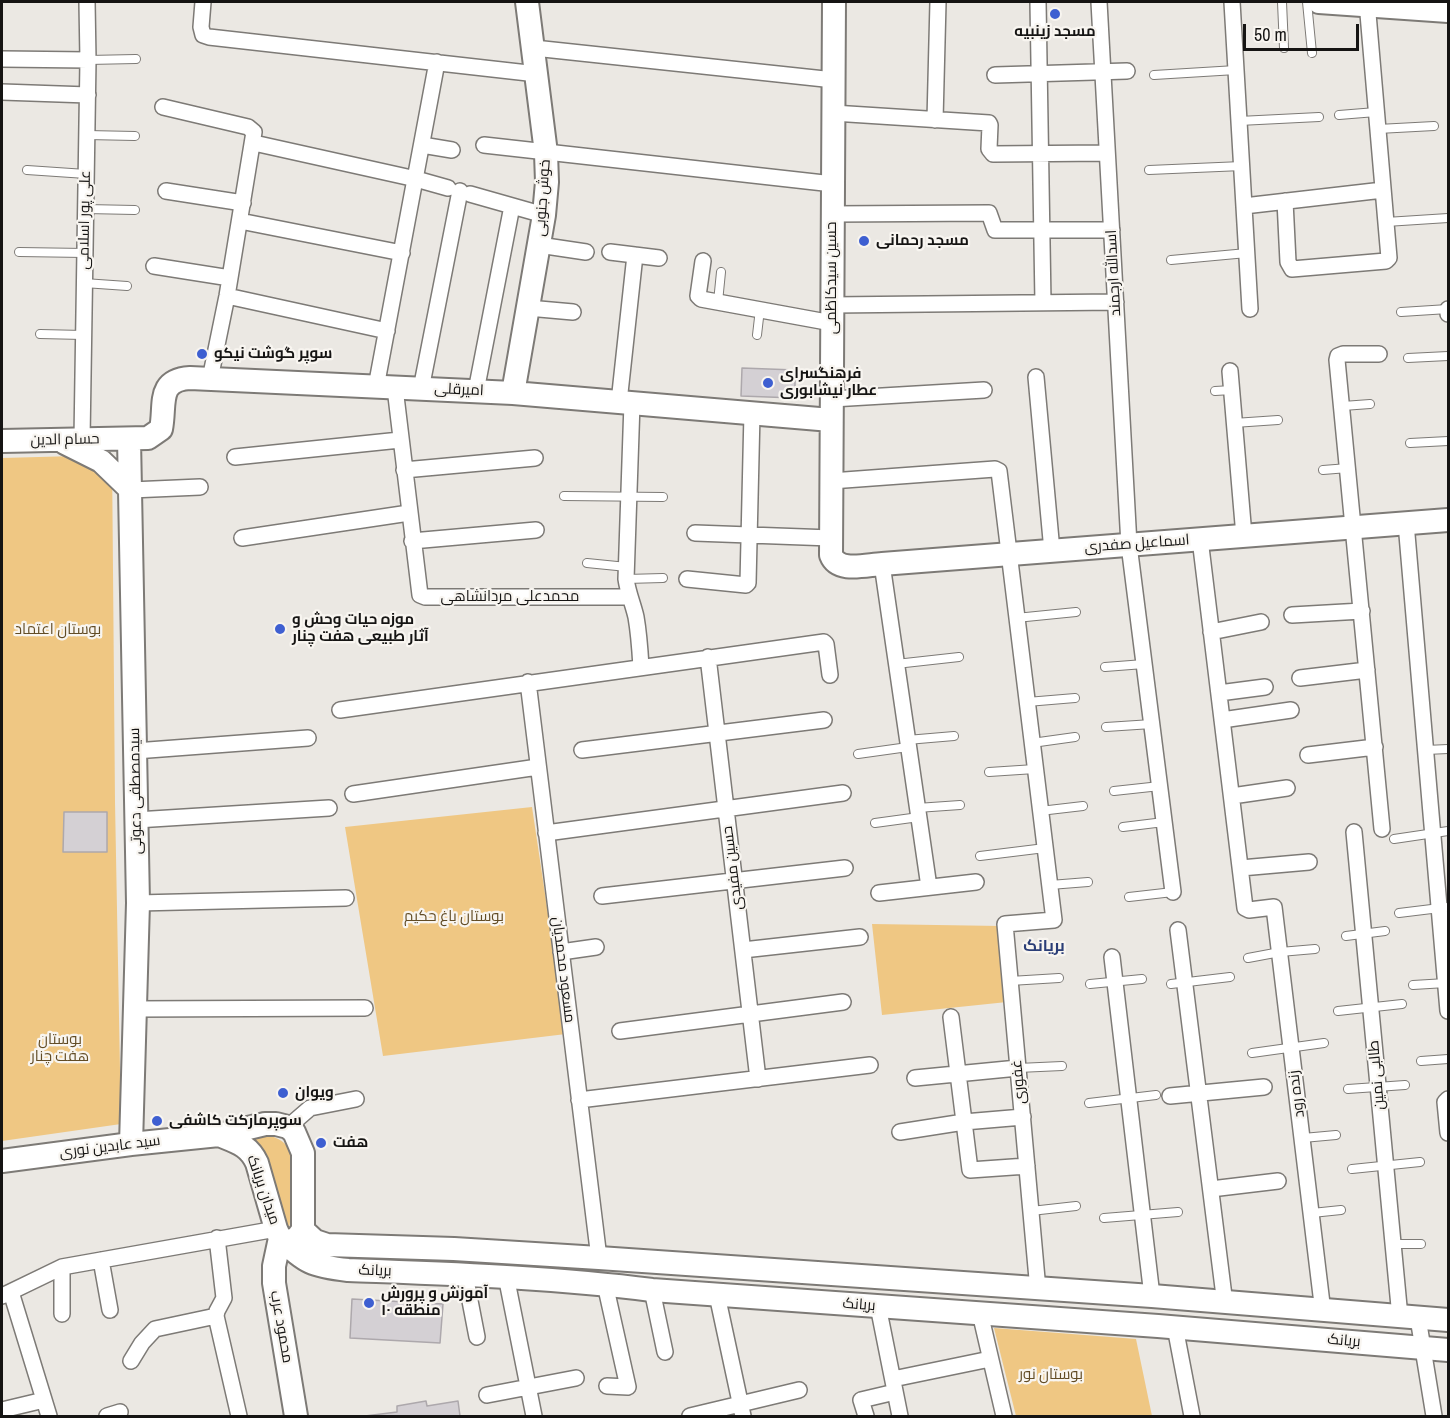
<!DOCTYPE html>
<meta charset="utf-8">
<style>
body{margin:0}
#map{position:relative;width:1450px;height:1418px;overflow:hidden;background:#ebe8e3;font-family:"Archivo Narrow",sans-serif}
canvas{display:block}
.frame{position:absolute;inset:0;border:3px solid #151413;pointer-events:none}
.scale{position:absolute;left:1243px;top:24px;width:116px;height:27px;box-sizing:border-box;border:3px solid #151413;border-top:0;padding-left:8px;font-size:18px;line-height:21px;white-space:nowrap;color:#151413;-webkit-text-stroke:4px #f8f5f0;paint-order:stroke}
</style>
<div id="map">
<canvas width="1450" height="1418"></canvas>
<div class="frame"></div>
<div class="scale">50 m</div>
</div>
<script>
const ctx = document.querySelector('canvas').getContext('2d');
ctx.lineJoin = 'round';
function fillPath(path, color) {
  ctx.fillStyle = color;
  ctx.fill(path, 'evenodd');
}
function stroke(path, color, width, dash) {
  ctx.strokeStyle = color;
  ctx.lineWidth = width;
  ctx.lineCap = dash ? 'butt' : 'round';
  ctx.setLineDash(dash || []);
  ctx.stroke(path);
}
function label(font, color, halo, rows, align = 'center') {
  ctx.font = font + ' "Archivo Narrow",Cairo,sans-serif';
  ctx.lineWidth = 4.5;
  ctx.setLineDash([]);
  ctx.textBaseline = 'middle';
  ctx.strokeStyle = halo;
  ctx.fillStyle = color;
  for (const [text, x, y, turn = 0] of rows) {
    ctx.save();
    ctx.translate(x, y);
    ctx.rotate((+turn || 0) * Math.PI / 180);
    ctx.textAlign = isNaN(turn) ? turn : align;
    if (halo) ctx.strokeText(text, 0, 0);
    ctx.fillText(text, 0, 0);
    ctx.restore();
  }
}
const green = new Path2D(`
 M112 455 115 802 121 1124 2 1141V458Z
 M532 807 566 1034 383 1056 345 827Z
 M872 924 1001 926 1007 1002 882 1015Z
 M266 1134C274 1137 284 1140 289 1149 297 1165 290 1203 290 1221L289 1230 284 1231 250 1135Z
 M994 1328 1136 1339 1152 1416H1016Z`);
const building = new Path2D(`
 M742 368 795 370V398L741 396Z
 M64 812H107V852H63Z
 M352 1299 443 1304 440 1343 350 1338Z
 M426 1401 427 1406 458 1401 460 1416H365L397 1412V1406Z`);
const lane = new Path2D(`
 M1282 2 1284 48
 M1307 2 1312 53
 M88 60 136 59
 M1154 75 1236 70
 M1339 115 1376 112
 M1239 121 1319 117
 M1378 129 1434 126
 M87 135 135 136
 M27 170 86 174
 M1149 170 1242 166
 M86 209 135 210
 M1386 222 1448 218
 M19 252 85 253
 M1171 260 1247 253
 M84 283 127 286
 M718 302 721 272
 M1401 312 1448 309
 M40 334 83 335
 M757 335 760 309
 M1408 358 1448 356
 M1215 391 1232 390
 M1343 406 1370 404
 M1234 423 1278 420
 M1410 443 1448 441
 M1323 470 1348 468
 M564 496 663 497
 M587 563 627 567
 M626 579 663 578
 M1016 618 1076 612
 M896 664 959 657
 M1105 667 1144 664
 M1027 702 1075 698
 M1106 727 1152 724
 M907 740 954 736
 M1032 743 1075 737
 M1426 750 1448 749
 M858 754 908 747
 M989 772 1035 769
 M1114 791 1160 786
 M917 808 960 805
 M1040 811 1083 806
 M875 823 919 817
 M1123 827 1164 822
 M1394 839 1448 831
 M980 856 1045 848
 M1050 885 1088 882
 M1129 897 1173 892
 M1399 913 1448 907
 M1346 936 1385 931
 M1248 958 1280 952 1315 949
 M1010 981 1059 978
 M1090 984 1142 979
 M1171 984 1230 977
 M1413 985 1446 983
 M1338 1011 1402 1004
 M1252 1053 1324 1043
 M1421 1061 1448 1059
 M1018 1068 1062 1066
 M1348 1089 1405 1085
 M1089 1103 1156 1095
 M1303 1138 1336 1135
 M1352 1169 1420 1162
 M1031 1211 1076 1206
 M1312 1213 1341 1210
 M1104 1218 1178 1212
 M1393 1244H1421`);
const street = new Path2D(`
 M203 2 201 27 203 35 209 37 537 74
 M1038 2 1043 303
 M1099 2 1129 545 1173 892
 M1232 2 1250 309
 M534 48 834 80
 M2 59 88 60
 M995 75 1127 71
 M2 92 88 95
 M163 107 248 127 254 132 227 296 210 379
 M833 113 989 123 990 125 989 149 993 154 1107 153
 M935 120 938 2
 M254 143 416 179 448 188
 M422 145 452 150
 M484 145 833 184
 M166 191 243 203
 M470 194 544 215
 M1285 201 1288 262 1292 269 1386 261 1389 258 1367 2
 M1244 206 1383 190
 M833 214 989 213 995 230H1112
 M240 221 402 253
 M539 245 586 252
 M610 252 659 258
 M703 261 698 296 701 299 832 323
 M154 266 230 278
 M227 296 387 331
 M832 305 1116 302
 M528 308 573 312
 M1448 309V314
 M1379 354H1343L1338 356 1337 360 1382 829
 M1230 371 1244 536
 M1036 377 1052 551
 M376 387 437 62
 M395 388 420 595 425 597H629
 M421 389 460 191
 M476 391 512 206
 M832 399 984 390
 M619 402 635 255
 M632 403 626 579C628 593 633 604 636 617 639 634 640 650 641 667
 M82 439 88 60 87 2
 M235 457 400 440
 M404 470 535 458
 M831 481 995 469 999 471 1054 920 1005 924 1038 1290
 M131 490 200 487
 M1406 523 1448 1011
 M695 533 831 538
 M242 538 409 513
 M1200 539 1245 908 1249 910 1274 907 1323 1312
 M412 541 536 530
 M882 564 929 887
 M687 579 746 585 748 583 752 413
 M1292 615 1362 611
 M1211 632 1261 622
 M708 657 758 1079
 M1300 678 1367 670
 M528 682 599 1258
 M1219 693 1265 687
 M340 710 824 642 826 644 830 675
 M1222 720 1291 710
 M582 750 824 720
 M135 751 308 738
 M1308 755 1375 747
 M353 794 538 767
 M1232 796 1287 788
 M136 820 329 808
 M1354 832 1400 1317
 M546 833 843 793
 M1241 868 1309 862
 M879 893 976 882
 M602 896 845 868
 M138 903 346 898
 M1178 930 1225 1304
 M743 950 860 937
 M561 952 596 947
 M1112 957 1152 1296
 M134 1009 365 1008
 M951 1017 970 1170 1027 1166
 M620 1031 843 1002
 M915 1078 1018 1068
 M1170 1096 1264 1087
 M1448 1099 1445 1102 1448 1133
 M579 1100 870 1065
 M288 1127 310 1108 356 1099
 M900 1132 964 1122 1023 1117
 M1211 1189 1278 1181
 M217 1238 224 1298 217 1311 216 1316 239 1416
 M101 1260 110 1310
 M62 1267V1314
 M465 1275 477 1337
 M506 1276 534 1416
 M605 1284 628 1387 607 1386
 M652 1290 665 1352
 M11 1292 49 1416
 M717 1295 743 1416
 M2 1296 62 1267 276 1229
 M878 1306 900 1416
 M980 1313 1004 1416
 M1418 1318 1434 1416
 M1175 1327 1192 1416
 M131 1361 142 1343 155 1329 216 1316
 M893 1379 990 1359
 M487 1395 576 1378
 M2 1410 44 1400
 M107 1416 120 1412
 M690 1416 799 1390
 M866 1416 861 1400 895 1392`);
const secondary = new Path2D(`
 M834 2 831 555C838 573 865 565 882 564L1448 520
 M1319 2 1448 11
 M513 393 544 215 547 182 546 153 527 2
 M129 439 138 903 131 1144
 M2 441 148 438 161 429C166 405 156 380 190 378L513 393 831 420
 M65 443 101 461 131 490
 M2 1161 131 1144 219 1135 265 1124H276L288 1127 294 1132 303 1153V1230L296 1239 288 1241 280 1238 276 1229 257 1163C249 1145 236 1142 219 1135
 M303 1230 315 1241 327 1245 454 1249 599 1258 1152 1296 1448 1320
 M280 1238C305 1263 313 1266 348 1270 449 1274 551 1277 652 1290L1158 1326 1448 1350
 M280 1238 274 1266V1283L296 1416`);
const markers = [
 [1055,14,6,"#3e5fd1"],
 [864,241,6,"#3e5fd1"],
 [202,354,6,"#3e5fd1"],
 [768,383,6,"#3e5fd1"],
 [280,629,6,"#3e5fd1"],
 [283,1093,6,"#3e5fd1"],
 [157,1121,6,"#3e5fd1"],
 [321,1143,6,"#3e5fd1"],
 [369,1303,6,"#3e5fd1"]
];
const poiNames = [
 ["مسجد زینبیه",1055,32,"center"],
 ["مسجد رحمانی",876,241],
 ["سوپر گوشت نیکو",214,354],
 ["فرهنگسرای",780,374],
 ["عطار نیشابوری",780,391],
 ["موزه حیات وحش و",292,620],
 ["آثار طبیعی هفت چنار",292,637],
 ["ویوان",295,1093],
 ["سوپرمارکت کاشفی",169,1121],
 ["هفت",333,1143],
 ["آموزش و پرورش",381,1294],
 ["منطقه ۱۰",381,1311]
];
const streetNames = [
 ["خوش جنوبی",543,198,-86],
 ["علی پور اسلامی",85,220,-89],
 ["اسدالله ارجمند",1114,273,-93],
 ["حسین سیدکاظمی",832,278,-90],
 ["امیرقلی",459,390,3],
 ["حسام الدین",65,440,-1],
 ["اسماعیل صفدری",1137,544,-4],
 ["محمدعلی مردانشاهی",510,597],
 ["سیدمصطفی دعوتی",136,791,-91],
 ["حسین مفیدی",733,868,-97],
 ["مسعود محمدیان",563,970,83],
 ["طالبی نمین",1377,1075,-95],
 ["غفوری",1019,1082,-95],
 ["زنده رود",1297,1094,-97],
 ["سید عابدین نوری",110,1147,-7],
 ["میدان بریانک",263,1190,71],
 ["بریانک",375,1271,2],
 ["بریانک",859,1305,4],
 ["محمود عرب",281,1327,80],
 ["بریانک",1344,1341,5]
];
const parkNames = [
 ["بوستان اعتماد",58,630],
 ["بوستان باغ حکیم",454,917],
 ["بوستان",60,1040],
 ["هفت چنار",60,1057],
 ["بوستان نور",1051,1375]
];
const neighbourhoodNames = [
 ["بریانک",1044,947]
];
fillPath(green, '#efc783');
fillPath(building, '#d4d0d4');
stroke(building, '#ada8ac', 1.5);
stroke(lane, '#7d7a76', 10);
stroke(street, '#7d7a76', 18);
stroke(secondary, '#7d7a76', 26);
stroke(lane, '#fff', 8);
stroke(street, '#fff', 15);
stroke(secondary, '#fff', 22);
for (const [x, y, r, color] of markers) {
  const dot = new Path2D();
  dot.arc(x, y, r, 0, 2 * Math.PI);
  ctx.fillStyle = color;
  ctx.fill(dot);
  stroke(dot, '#f8f5f0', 2);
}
label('bold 15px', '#151413', '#f8f5f0', poiNames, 'left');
label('15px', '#151413', '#f8f5f0', streetNames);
label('15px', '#624c25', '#f8f5f0', parkNames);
label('bold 16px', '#2b3e77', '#f8f5f0', neighbourhoodNames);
</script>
